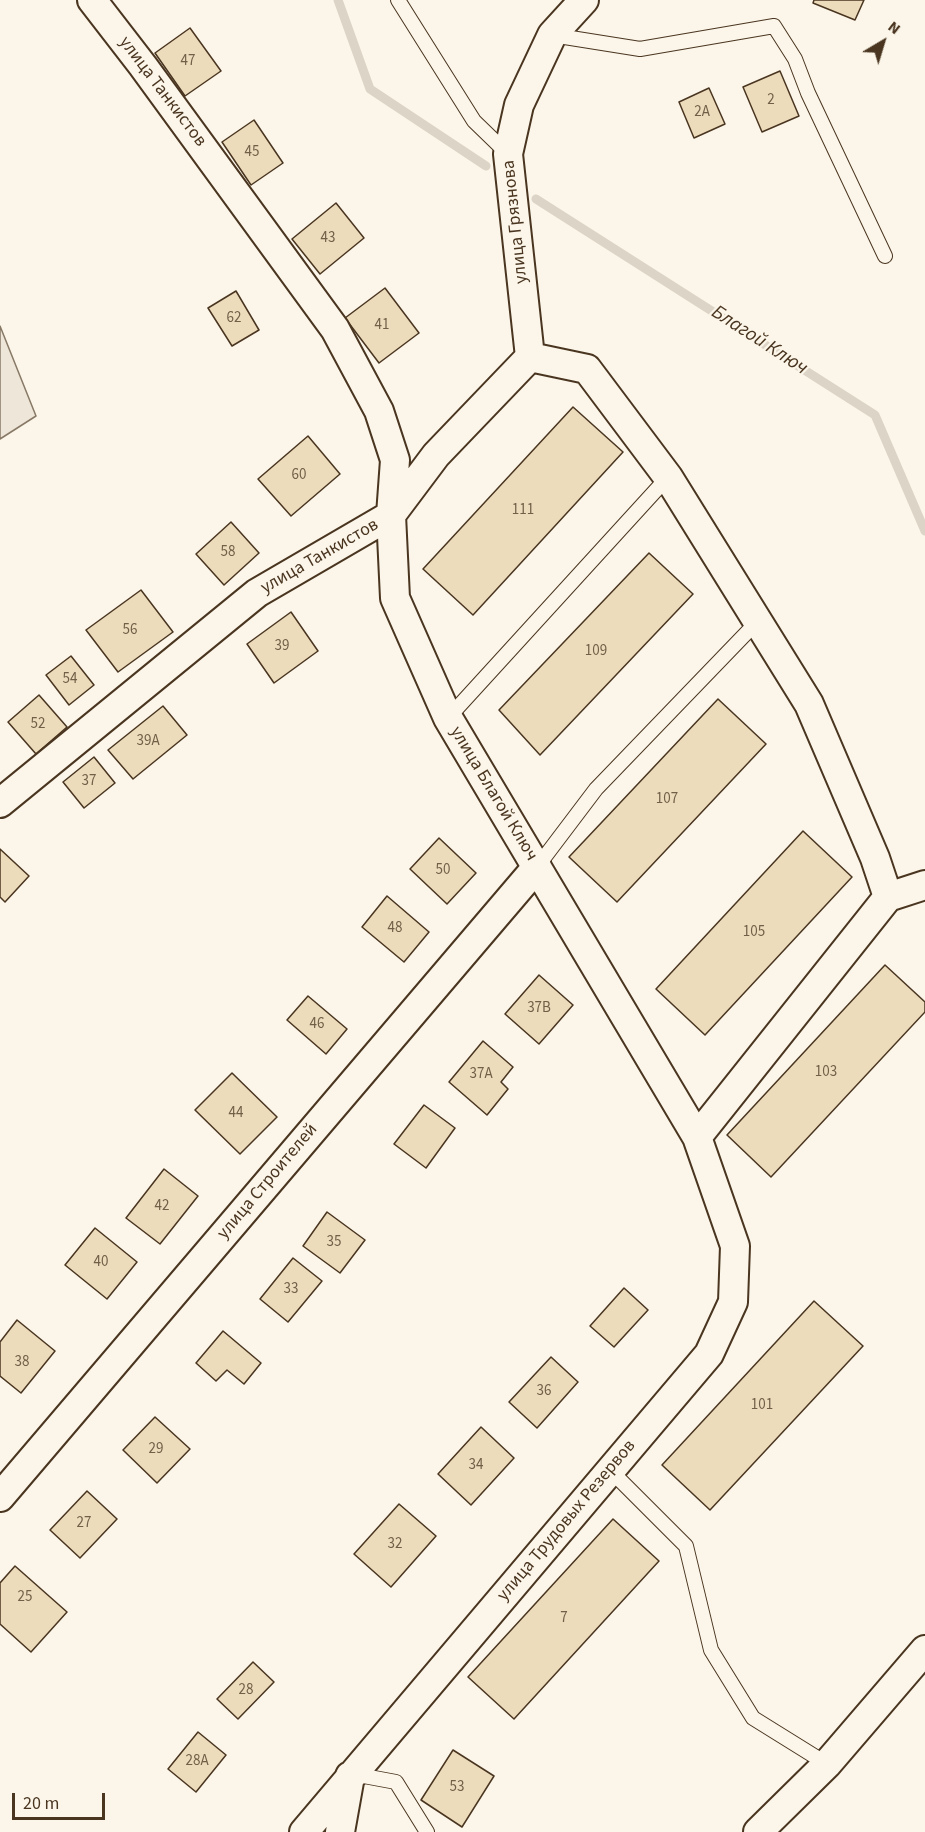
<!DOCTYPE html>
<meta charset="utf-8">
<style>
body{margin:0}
#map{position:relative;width:925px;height:1832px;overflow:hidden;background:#fbf6e9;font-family:"Source Sans 3",sans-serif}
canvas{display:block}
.north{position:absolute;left:853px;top:12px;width:60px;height:60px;-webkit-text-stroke:4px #fbf6e9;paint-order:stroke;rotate:38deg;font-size:16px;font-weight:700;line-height:24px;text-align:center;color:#4a3520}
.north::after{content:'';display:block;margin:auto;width:21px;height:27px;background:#4a3520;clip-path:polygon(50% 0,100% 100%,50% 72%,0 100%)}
.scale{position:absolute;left:12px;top:1793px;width:93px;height:27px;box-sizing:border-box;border:3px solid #4a3520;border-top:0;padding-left:8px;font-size:18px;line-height:21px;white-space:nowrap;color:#4a3520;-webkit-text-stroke:4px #fbf6e9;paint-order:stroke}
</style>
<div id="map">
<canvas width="925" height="1832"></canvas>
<div class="north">N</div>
<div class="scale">20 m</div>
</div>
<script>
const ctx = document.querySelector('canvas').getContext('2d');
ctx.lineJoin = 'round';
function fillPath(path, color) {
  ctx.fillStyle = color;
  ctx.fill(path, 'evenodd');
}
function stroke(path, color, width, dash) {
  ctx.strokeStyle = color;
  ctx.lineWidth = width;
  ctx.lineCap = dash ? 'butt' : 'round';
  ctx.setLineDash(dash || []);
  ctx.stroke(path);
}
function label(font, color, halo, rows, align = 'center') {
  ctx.font = font + ' "Source Sans 3",sans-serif';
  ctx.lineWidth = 4.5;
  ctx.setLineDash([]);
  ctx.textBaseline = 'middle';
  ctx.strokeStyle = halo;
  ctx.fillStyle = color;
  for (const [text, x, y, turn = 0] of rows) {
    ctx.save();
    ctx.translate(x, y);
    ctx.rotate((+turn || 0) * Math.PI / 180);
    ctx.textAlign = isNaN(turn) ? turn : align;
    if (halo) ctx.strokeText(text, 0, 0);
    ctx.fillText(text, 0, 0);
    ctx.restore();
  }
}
const green = new Path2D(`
 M0 326 36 416 0 439Z`);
const stream = new Path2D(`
 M338 0 370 89 486 166
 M536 199 875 415 925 531`);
const building = new Path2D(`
 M814 0H864L855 20 813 3Z
 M190 28 221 71 185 96 155 53Z
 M780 71 799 116 762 132 743 87Z
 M709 88 725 124 694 138 679 102Z
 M254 120 283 163 251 185 222 142Z
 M336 203 364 238 320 274 292 239Z
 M385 288 419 333 379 363 345 318Z
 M236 291 259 330 232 346 208 308Z
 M573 407 623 452 473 615 423 569Z
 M308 436 340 474 291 516 258 479Z
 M231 522 259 553 224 585 196 554Z
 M649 553 693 594 540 755 499 710Z
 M141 590 173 632 118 672 86 630Z
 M291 612 318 651 274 683 247 644Z
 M71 656 94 685 69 705 46 675Z
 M39 695 67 727 36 754 8 722Z
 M718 699 766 744 617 902 569 857Z
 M163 706 187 735 133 779 108 750Z
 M94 757 115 783 84 808 63 782Z
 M803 831 852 877 705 1035 656 989Z
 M439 838 476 873 447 904 410 869Z
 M0 849 29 876 5 902 0 897Z
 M387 896 429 932 404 962 362 927Z
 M885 965 925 1002V1012L771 1177 727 1135Z
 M539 975 573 1005 539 1044 505 1014Z
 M308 996 347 1029 326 1054 287 1020Z
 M483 1041 513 1067 501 1082 508 1089 487 1115 449 1082Z
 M232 1073 277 1117 240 1154 195 1110Z
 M424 1105 455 1128 426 1168 394 1144Z
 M164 1169 198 1196 160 1244 126 1218Z
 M327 1212 365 1240 340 1273 303 1246Z
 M95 1228 137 1262 107 1299 65 1265Z
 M293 1258 322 1281 288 1322 260 1299Z
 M624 1288 648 1310 614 1347 590 1326Z
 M814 1301 863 1346 710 1510 662 1465Z
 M17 1320 55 1351 21 1393 0 1376V1342Z
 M223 1331 261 1363 244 1384 227 1370 216 1381 196 1363Z
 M551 1357 578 1382 537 1428 509 1402Z
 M155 1417 190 1449 157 1483 123 1450Z
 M481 1427 514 1458 471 1505 438 1474Z
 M87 1491 117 1519 80 1558 50 1530Z
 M399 1504 436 1536 391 1587 354 1554Z
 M613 1519 659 1561 514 1719 468 1677Z
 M15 1566 67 1612 31 1652 0 1624V1583Z
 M253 1662 274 1682 238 1719 217 1699Z
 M198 1732 226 1755 196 1792 168 1769Z
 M453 1750 494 1776 462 1827 421 1800Z`);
const lane = new Path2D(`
 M398 0 474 121 508 154
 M552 35 640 49 774 26 795 59 808 93 885 256
 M448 718 668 477
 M537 867 596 789 757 622
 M610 1470 686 1546 711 1650 753 1718 827 1764
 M353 1774 396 1782 427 1832`);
const street = new Path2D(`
 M530 357 587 369 668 477 809 704 875 858 888 897 697 1137
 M530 357 508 154 519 105 552 35 584 0
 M0 803 257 593 391 515 395 460 379 411 335 329 143 66 92 0
 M888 897 925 885
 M0 1497 537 867
 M304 1832 709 1354 733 1302 735 1246 697 1137 448 718 395 598 391 515 436 455 530 357
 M340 1832 350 1776
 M758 1832 827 1764 925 1650`);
const numberNames = [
 ["47",188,62],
 ["2",771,101],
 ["2А",702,113],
 ["45",252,153],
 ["43",328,239],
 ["62",234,319],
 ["41",382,326],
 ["60",299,476],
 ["111",523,511],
 ["58",228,553],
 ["56",130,631],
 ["39",282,647],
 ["109",596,652],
 ["54",70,680],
 ["52",38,725],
 ["39А",148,742],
 ["37",89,782],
 ["107",667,800],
 ["50",443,871],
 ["48",395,929],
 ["105",754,933],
 ["37В",539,1009],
 ["46",317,1025],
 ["103",826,1073],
 ["37А",481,1075],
 ["44",236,1114],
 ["42",162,1207],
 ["35",334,1243],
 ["40",101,1263],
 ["33",291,1290],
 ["38",22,1363],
 ["36",544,1392],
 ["101",762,1406],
 ["29",156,1450],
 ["34",476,1466],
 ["27",84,1524],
 ["32",395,1545],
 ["25",25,1598],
 ["7",564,1619],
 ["28",246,1691],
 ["28А",197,1762],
 ["53",457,1788]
];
const streetNames = [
 ["улица Танкистов",162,92,53],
 ["улица Грязнова",516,222,-96],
 ["улица Танкистов",320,557,-30],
 ["улица Благой Ключ",493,794,59],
 ["улица Строителей",268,1182,-50],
 ["улица Трудовых Резервов",567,1521,-50]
];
const waterNames = [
 ["Благой Ключ",759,341,33]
];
fillPath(green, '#ede6d9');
stroke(green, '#887966', 1.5);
stroke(stream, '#dcd4c6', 9);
fillPath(building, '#ecdcbc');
stroke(building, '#4a3520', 1.5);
stroke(lane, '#4a3520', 16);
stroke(street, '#4a3520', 32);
stroke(lane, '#fbf6e9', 14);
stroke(street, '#fbf6e9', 28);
label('15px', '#725f47', null, numberNames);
label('18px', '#4a3520', '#fbf6e9', streetNames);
label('italic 20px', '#4a3520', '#fbf6e9', waterNames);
</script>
